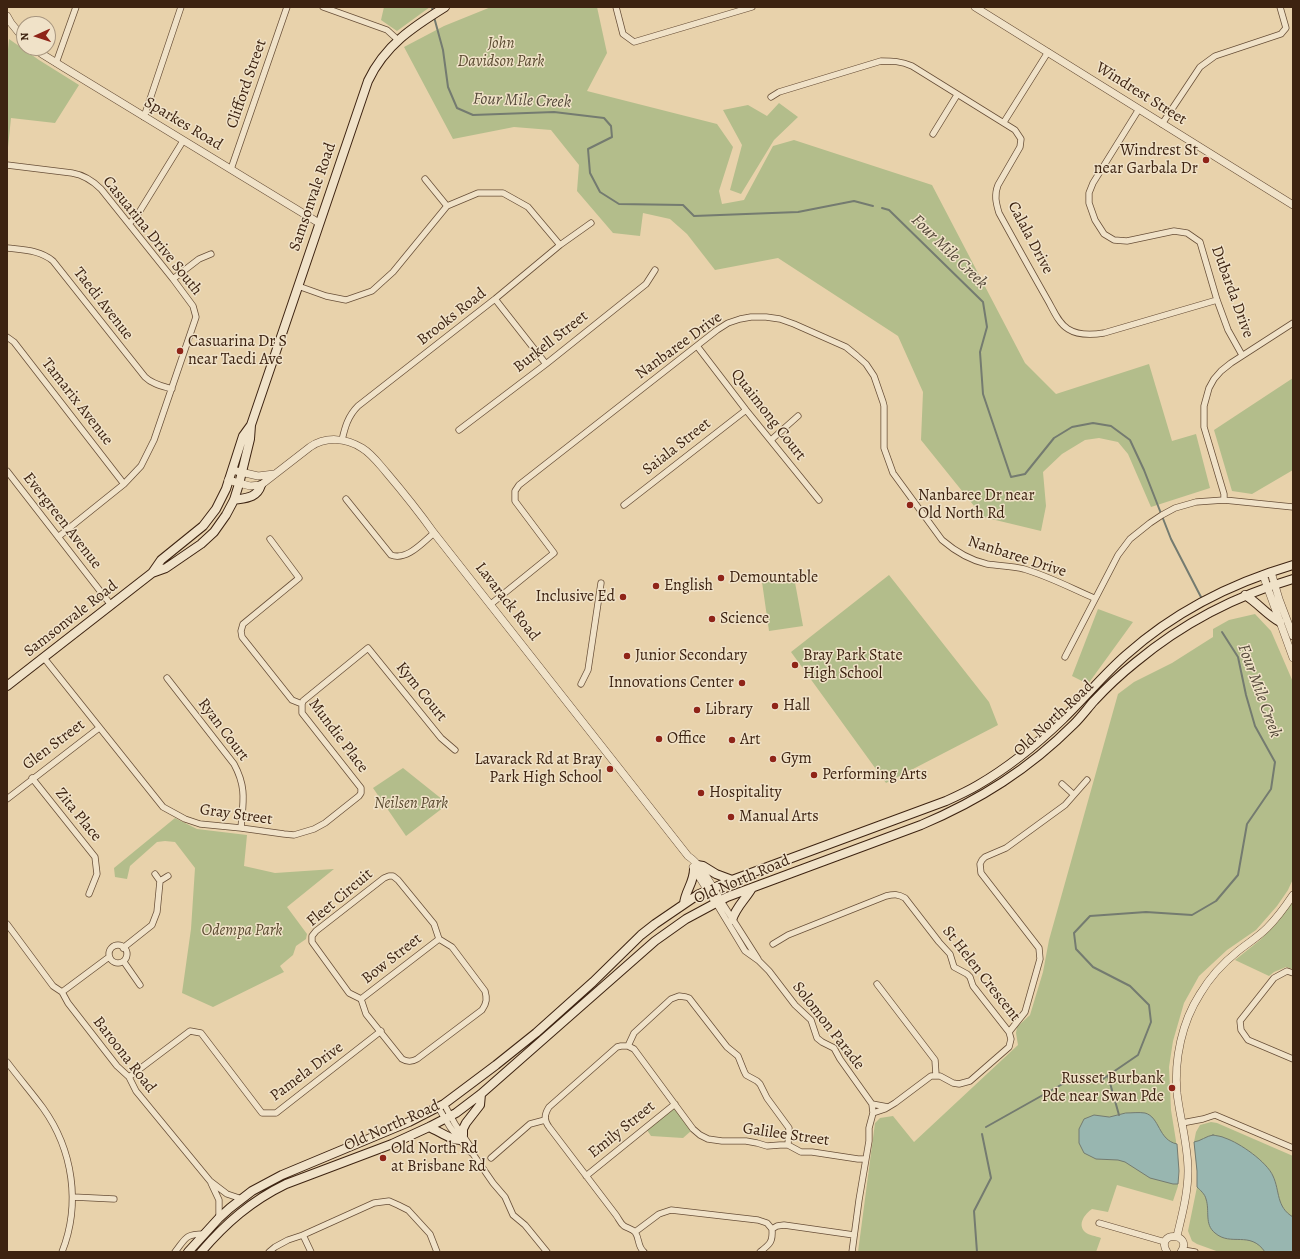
<!DOCTYPE html>
<style>
body{margin:0}
#map{position:relative;width:1300px;height:1259px;overflow:hidden;background:#e8d2ab;font-family:Alegreya,serif}
canvas{display:block}
.frame{position:absolute;inset:0;border:8px solid #3d2311;pointer-events:none}
.north{position:absolute;left:16px;top:16px;width:40px;height:40px;box-sizing:border-box;background:#f0e2c8;border:1px solid #a8967f;border-radius:50%;rotate:267deg;font-size:11px;font-weight:700;line-height:16px;text-align:center;color:#3d2311}
.north::after{content:'';display:block;margin:auto;width:14px;height:18px;background:#8f2418;clip-path:polygon(50% 0,100% 100%,50% 72%,0 100%)}
</style>
<div id="map">
<canvas width="1300" height="1259"></canvas>
<div class="frame"></div>
<div class="north">N</div>
</div>
<script>
const ctx = document.querySelector('canvas').getContext('2d');
ctx.lineJoin = 'round';
function fillPath(path, color) {
  ctx.fillStyle = color;
  ctx.fill(path, 'evenodd');
}
function stroke(path, color, width, dash) {
  ctx.strokeStyle = color;
  ctx.lineWidth = width;
  ctx.lineCap = dash ? 'butt' : 'round';
  ctx.setLineDash(dash || []);
  ctx.stroke(path);
}
function label(font, color, halo, rows, align = 'center') {
  ctx.font = font + ' Alegreya,serif';
  ctx.lineWidth = 3;
  ctx.setLineDash([]);
  ctx.textBaseline = 'middle';
  ctx.strokeStyle = halo;
  ctx.fillStyle = color;
  for (const [text, x, y, turn = 0] of rows) {
    ctx.save();
    ctx.translate(x, y);
    ctx.rotate((+turn || 0) * Math.PI / 180);
    ctx.textAlign = isNaN(turn) ? turn : align;
    if (halo) ctx.strokeText(text, 0, 0);
    ctx.fillText(text, 0, 0);
    ctx.restore();
  }
}
const green = new Path2D(`
 M384 7H430L397 31 381 20Z
 M491 7H597L607 53 587 91 717 124 733 147 719 191 722 204 744 200 773 146 794 140 932 185 1025 363 1056 394 1149 364 1172 441 1196 434 1210 488 1151 507 1128 454 1118 442 1099 438 1085 440 1062 454 1043 472 1046 506 1041 531 983 517 921 440 923 392 898 336 778 258 715 270 687 234 670 219 643 213 640 236 613 233 577 191 579 165 551 130 514 127 453 139 404 47 444 26Z
 M9 39 39 60 79 85 55 123 11 118 7 157V60Z
 M779 103 798 117 774 140 741 194 730 190 742 145 723 110 748 105 767 116Z
 M1293 378V470L1252 494 1232 491 1214 430Z
 M889 575 989 702 998 725 886 783 791 652Z
 M794 577 803 626 769 631 762 582Z
 M1098 609 1133 622 1088 684 1072 676Z
 M1255 614 1271 631 1293 682V879L1288 890 1277 906 1256 930 1227 950 1199 976 1184 1003 1173 1041 1169 1067 1171 1110 1176 1141 1178 1186 1173 1201 1117 1185 1108 1212 1092 1209C1085 1214 1077 1224 1085 1232 1088 1235 1096 1236 1101 1238L1096 1252H858L875 1123 880 1118 893 1116 914 1142 1018 1045 1016 1033 1017 1027 1030 1015 1043 972 1049 940 1118 694 1134 682 1172 663 1213 637V629L1229 620Z
 M403 768 448 804 406 836 373 788Z
 M175 818 197 829 247 835 244 866 275 873 334 869 287 907 307 934 306 939 296 946 293 955 280 966 284 972 213 1007 182 993 191 929 195 868 175 842 165 841 157 842 130 866 127 879 115 877 114 868Z
 M1293 901V969L1286 967 1274 972 1269 976 1235 960 1260 940 1277 923Z
 M674 1107 691 1131 683 1138 651 1136 647 1130Z
 M1211 1122 1217 1123 1293 1156V1252H1219L1197 1244 1192 1241 1188 1231 1197 1187V1171L1194 1142 1196 1132 1200 1125Z`);
const water = new Path2D(`
 M1126 1113C1131 1113 1139 1112 1145 1113 1160 1117 1158 1140 1177 1144L1179 1171 1178 1184H1173L1150 1178 1125 1162 1118 1160 1096 1159 1084 1153 1079 1143V1129L1084 1119 1094 1115 1109 1117Z
 M1213 1135C1217 1136 1221 1136 1225 1138 1240 1143 1267 1162 1273 1176 1280 1191 1276 1207 1293 1217V1252H1265C1250 1230 1231 1247 1215 1233 1204 1224 1210 1211 1206 1199 1205 1194 1200 1190 1197 1187V1171L1194 1142C1201 1141 1206 1136 1213 1135Z`);
const stream = new Path2D(`
 M432 7 433 13
 M434 17 443 50 448 87 457 108 473 115 554 112 604 118 611 126 612 137 588 149 590 173 600 192 619 204 683 205 694 216 798 212 854 201 873 206
 M882 208 889 210 983 302 987 327 980 352 983 394 1011 477 1025 474 1054 438 1072 427 1093 423 1111 426 1130 440 1144 470 1171 539 1202 599
 M1108 1076 1119 1115
 M986 1127 1075 1077 1097 1083 1138 1055 1151 1022 1149 1005 1130 986 1093 967 1076 949 1074 933 1090 916 1146 912 1192 915 1216 901 1238 875 1247 824 1271 789 1275 762 1255 726 1246 695 1238 657 1222 632
 M977 1252 974 1211 991 1178 982 1134`);
const minor = new Path2D(`
 M323 7 387 30 398 40
 M616 7 623 34 634 42 752 7
 M56 63 76 7
 M771 97 779 92 881 61C892 61 901 61 912 66L1015 130 1021 139 1020 147 998 185C994 195 996 203 999 213 1015 242 1031 271 1047 299 1053 309 1058 323 1068 329 1079 336 1092 335 1104 333L1217 300
 M1139 109 1093 183 1089 193V203L1095 220 1104 234 1114 240 1127 241 1174 231 1187 233 1200 242 1217 300 1228 330 1242 355
 M144 117 181 7
 M1004 122 1048 52
 M1162 124 1200 67 1215 56 1281 34 1286 28 1280 7
 M933 134 957 95
 M7 165 72 173C84 175 92 180 101 189L173 279 193 306 196 317 154 440 141 466 124 484 58 537
 M231 169 287 7
 M425 179 447 206
 M129 224 138 214 183 141
 M7 248C23 250 40 250 53 261L145 377C152 384 162 386 172 389
 M173 279 199 259 211 254
 M298 286 326 296 346 300 372 291 393 272 447 206 478 193H503L528 207 560 245
 M495 299 546 364
 M7 337 14 342 124 484
 M697 346 746 410 819 500
 M459 430 546 364 646 284 655 270
 M342 440C345 427 348 416 358 406L495 299 560 245 591 223
 M771 440 798 416
 M7 471 111 605
 M346 499 391 555C407 561 423 542 434 533
 M1224 500V494L1204 427V406L1209 388 1214 379 1221 371 1231 363 1293 323
 M624 505 746 410
 M491 604 554 553 515 501V491L519 485 717 330 728 323 740 319 751 317H766L780 319 794 324 846 347 857 356 866 364 874 376 883 402 884 406V448L893 473 942 540C956 552 969 560 987 564 999 566 1012 566 1024 569 1048 576 1071 588 1094 598
 M1065 657 1118 555 1130 539 1150 523 1162 515 1175 508 1196 502 1224 500 1293 507
 M44 658 163 807 185 819 200 824 241 828 284 834 294 835 314 829 325 823 359 796 361 793V788L302 713V704L292 700 242 637 241 631 243 624 299 578 270 539
 M167 678 234 764C247 788 243 802 241 828
 M581 684 588 670 601 583
 M302 704 303 701 368 648 441 738 455 750
 M32 778 95 857 97 874 89 894
 M1062 784 1073 794
 M7 799 99 728
 M155 874 160 881 168 876
 M389 876H393L398 880 434 924 439 939 452 947 485 991C487 998 487 1003 482 1010L417 1059C412 1062 407 1062 402 1059L366 1014 361 999 349 993 312 942V936L316 931 384 878Z
 M721 901 758 959
 M716 903 745 951 759 961 769 971 795 1005 811 1020 817 1038 822 1042 834 1048 840 1059 872 1104 873 1113 869 1128V1141L859 1200 852 1252
 M7 924 53 986 62 992 68 1003 117 1066 129 1077 136 1091 210 1181 227 1194 242 1199
 M773 944 788 935 886 896C894 894 898 894 905 898L939 942 950 954 954 967 967 974 970 977 973 986 1009 1032 1011 1039 1009 1047 970 1081 959 1084 953 1083 940 1076H931L895 1103 885 1109 873 1113
 M109 954a9 9 0 1 1 18 0a9 9 0 1 1-18 0Z
 M123 948 152 925 157 912 160 881
 M124 962 140 985
 M1293 973 1287 971 1274 978 1240 1021 1241 1030 1248 1040 1293 1059
 M877 984 935 1060 936 1075
 M62 992 109 957
 M361 999 439 939
 M1009 1032 1025 1012 1040 959 1039 948 981 873 980 864 982 860 985 857 1006 848 1065 805 1087 780
 M628 1046 634 1049 693 1129 700 1135 708 1139 722 1141H746L757 1143 767 1146 780 1145H788L801 1152H812L858 1159H865
 M7 1062C19 1078 32 1093 43 1108 73 1150 81 1204 62 1252
 M129 1077 190 1031 201 1033 262 1113H276L381 1031
 M444 1104 455 1124 470 1146 473 1153
 M872 1104 888 1107
 M438 1107 450 1127 467 1149 473 1154 493 1183 505 1197 513 1215 525 1225 547 1252
 M1182 1123 1203 1119 1215 1115 1293 1148
 M491 1158 530 1124 545 1120
 M586 1176 675 1104
 M211 1183 219 1200V1218
 M73 1197 114 1199
 M1099 1223 1165 1242
 M772 1229 777 1226 784 1225 854 1235
 M635 1232 659 1214 671 1210 758 1220 767 1223 772 1229
 M303 1235 311 1252
 M1183 1250 1195 1252
 M175 1252C186 1238 185 1234 204 1234
 M269 1252 275 1247 288 1240 303 1235 374 1203 389 1201 398 1205 408 1210 430 1234 437 1252
 M644 1252C637 1246 640 1239 635 1232 632 1229 627 1228 624 1226 620 1223 619 1219 616 1215L549 1127C544 1120 544 1115 549 1107L617 1047 621 1046H628L634 1033 671 999 679 996 686 997 689 998 727 1047 738 1056 744 1071 746 1075 757 1081 760 1084 767 1098 789 1128 788 1145
 M760 1252C770 1244 773 1242 772 1229`);
const tertiary = new Path2D(`
 M975 7 1293 205
 M7 16 11 23 24 39
 M34 48 42 54 63 67 319 223
 M232 470 258 476 274 474
 M228 480 250 486 261 485 310 447C326 436 346 438 362 448 372 454 379 464 386 472 403 492 419 512 434 533L688 856C702 865 712 887 721 901
 M1271 572 1279 599 1293 636
 M1263 575 1293 658
 M693 867 716 903
 M1177 1236C1182 1215 1188 1193 1188 1171 1188 1144 1180 1119 1177 1093 1174 1059 1182 1022 1200 994 1210 977 1223 963 1238 951 1248 943 1258 937 1267 928 1277 918 1285 907 1293 895
 M1167 1252C1154 1231 1194 1232 1181 1252`);
const secondary = new Path2D(`
 M234 500C246 498 257 498 261 485
 M152 573 166 568 201 544 214 532 226 515 234 500 239 484 250 439 251 425
 M1245 595C1258 603 1267 615 1280 622
 M7 686 152 573 161 560 203 526 216 509 226 489 243 436 251 425 368 81C385 45 413 27 445 7
 M697 865 703 866 716 874 732 880
 M684 904C685 891 694 883 694 869
 M732 920C736 907 745 900 752 888
 M429 1127C439 1131 452 1141 461 1140
 M463 1135V1129L466 1123 480 1105 481 1094
 M188 1252 219 1218 230 1208 252 1191 282 1175 409 1122 444 1104 496 1065 536 1033 593 982 641 935 655 924 699 894 732 880 946 801C957 796 968 791 978 785 1009 767 1037 744 1062 720 1084 699 1103 675 1126 655 1173 613 1232 583 1293 565
 M201 1252C226 1223 251 1201 286 1184L392 1144 429 1127 456 1113 481 1094 655 941 686 919 727 897 921 825C980 800 1029 769 1074 724 1081 717 1087 709 1094 701 1107 687 1121 674 1136 662 1183 623 1235 596 1293 579`);
const markers = [
 [1206,160,4,"#8f2418"],
 [180,351,4,"#8f2418"],
 [910,505,4,"#8f2418"],
 [721,578,4,"#8f2418"],
 [656,586,4,"#8f2418"],
 [623,597,4,"#8f2418"],
 [712,619,4,"#8f2418"],
 [627,656,4,"#8f2418"],
 [795,665,4,"#8f2418"],
 [742,683,4,"#8f2418"],
 [775,706,4,"#8f2418"],
 [697,710,4,"#8f2418"],
 [659,739,4,"#8f2418"],
 [732,740,4,"#8f2418"],
 [773,759,4,"#8f2418"],
 [610,769,4,"#8f2418"],
 [814,775,4,"#8f2418"],
 [701,793,4,"#8f2418"],
 [731,817,4,"#8f2418"],
 [1172,1088,4,"#8f2418"],
 [383,1158,4,"#8f2418"]
];
const parkNames = [
 ["John",501,44],
 ["Davidson Park",501,62],
 ["Neilsen Park",411,804],
 ["Odempa Park",242,931]
];
const streetNames = [
 ["Clifford Street",247,84,-71],
 ["Windrest Street",1141,94,32],
 ["Sparkes Road",183,124,31],
 ["Samsonvale Road",313,197,-71],
 ["Casuarina Drive South",152,236,51],
 ["Calala Drive",1030,238,62],
 ["Dubarda Drive",1232,292,70],
 ["Taedi Avenue",103,304,52],
 ["Brooks Road",452,317,-38],
 ["Burkell Street",551,342,-38],
 ["Nanbaree Drive",679,346,-36],
 ["Tamarix Avenue",77,402,52],
 ["Quaimong Court",768,415,52],
 ["Saiala Street",677,447,-38],
 ["Evergreen Avenue",62,521,52],
 ["Nanbaree Drive",1017,557,18],
 ["Lavarack Road",507,602,52],
 ["Samsonvale Road",71,619,-38],
 ["Kym Court",421,692,51],
 ["Old North Road",1054,719,-43],
 ["Ryan Court",223,730,53],
 ["Mundie Place",338,736,53],
 ["Glen Street",54,745,-37],
 ["Zita Place",78,815,51],
 ["Gray Street",236,815,8],
 ["Old North Road",742,880,-23],
 ["Fleet Circuit",340,898,-40],
 ["Bow Street",392,959,-38],
 ["St Helen Crescent",981,974,52],
 ["Solomon Parade",828,1026,52],
 ["Baroona Road",124,1055,52],
 ["Pamela Drive",307,1072,-37],
 ["Old North Road",392,1126,-24],
 ["Emily Street",622,1130,-39],
 ["Galilee Street",786,1135,8]
];
const poiNames = [
 ["Windrest St",1198,151,"right"],
 ["near Garbala Dr",1198,169,"right"],
 ["Casuarina Dr S",188,342],
 ["near Taedi Ave",188,360],
 ["Nanbaree Dr near",918,496],
 ["Old North Rd",918,514],
 ["Demountable",729,578],
 ["English",664,586],
 ["Inclusive Ed",615,597,"right"],
 ["Science",720,619],
 ["Junior Secondary",635,656],
 ["Bray Park State",803,656],
 ["High School",803,674],
 ["Innovations Center",734,683,"right"],
 ["Hall",783,706],
 ["Library",705,710],
 ["Office",667,739],
 ["Art",740,740],
 ["Gym",781,759],
 ["Lavarack Rd at Bray",602,760,"right"],
 ["Park High School",602,778,"right"],
 ["Performing Arts",822,775],
 ["Hospitality",709,793],
 ["Manual Arts",739,817],
 ["Russet Burbank",1164,1079,"right"],
 ["Pde near Swan Pde",1164,1097,"right"],
 ["Old North Rd",391,1149],
 ["at Brisbane Rd",391,1167]
];
const waterNames = [
 ["Four Mile Creek",522,101,2],
 ["Four Mile Creek",949,252,44],
 ["Four Mile Creek",1259,691,70]
];
fillPath(green, '#b3bd8b');
fillPath(water, '#98b6b0');
stroke(water, '#747b70', 1);
stroke(stream, '#747b70', 2);
stroke(minor, '#684f38', 7);
stroke(tertiary, '#684f38', 8);
stroke(secondary, '#3d2311', 10);
stroke(minor, '#f0e2c8', 5.5);
stroke(tertiary, '#f0e2c8', 7);
stroke(secondary, '#f0e2c8', 8);
for (const [x, y, r, color] of markers) {
  const dot = new Path2D();
  dot.arc(x, y, r, 0, 2 * Math.PI);
  ctx.fillStyle = color;
  ctx.fill(dot);
  stroke(dot, '#f0e2c8', 1.5);
}
label('italic 16px', '#5a4a30', '#f0e2c8', parkNames);
label('16px', '#3d2311', '#f0e2c8', streetNames);
label('16px', '#3d2311', '#f0e2c8', poiNames, 'left');
label('italic 17px', '#544839', '#f0e2c8', waterNames);
</script>
